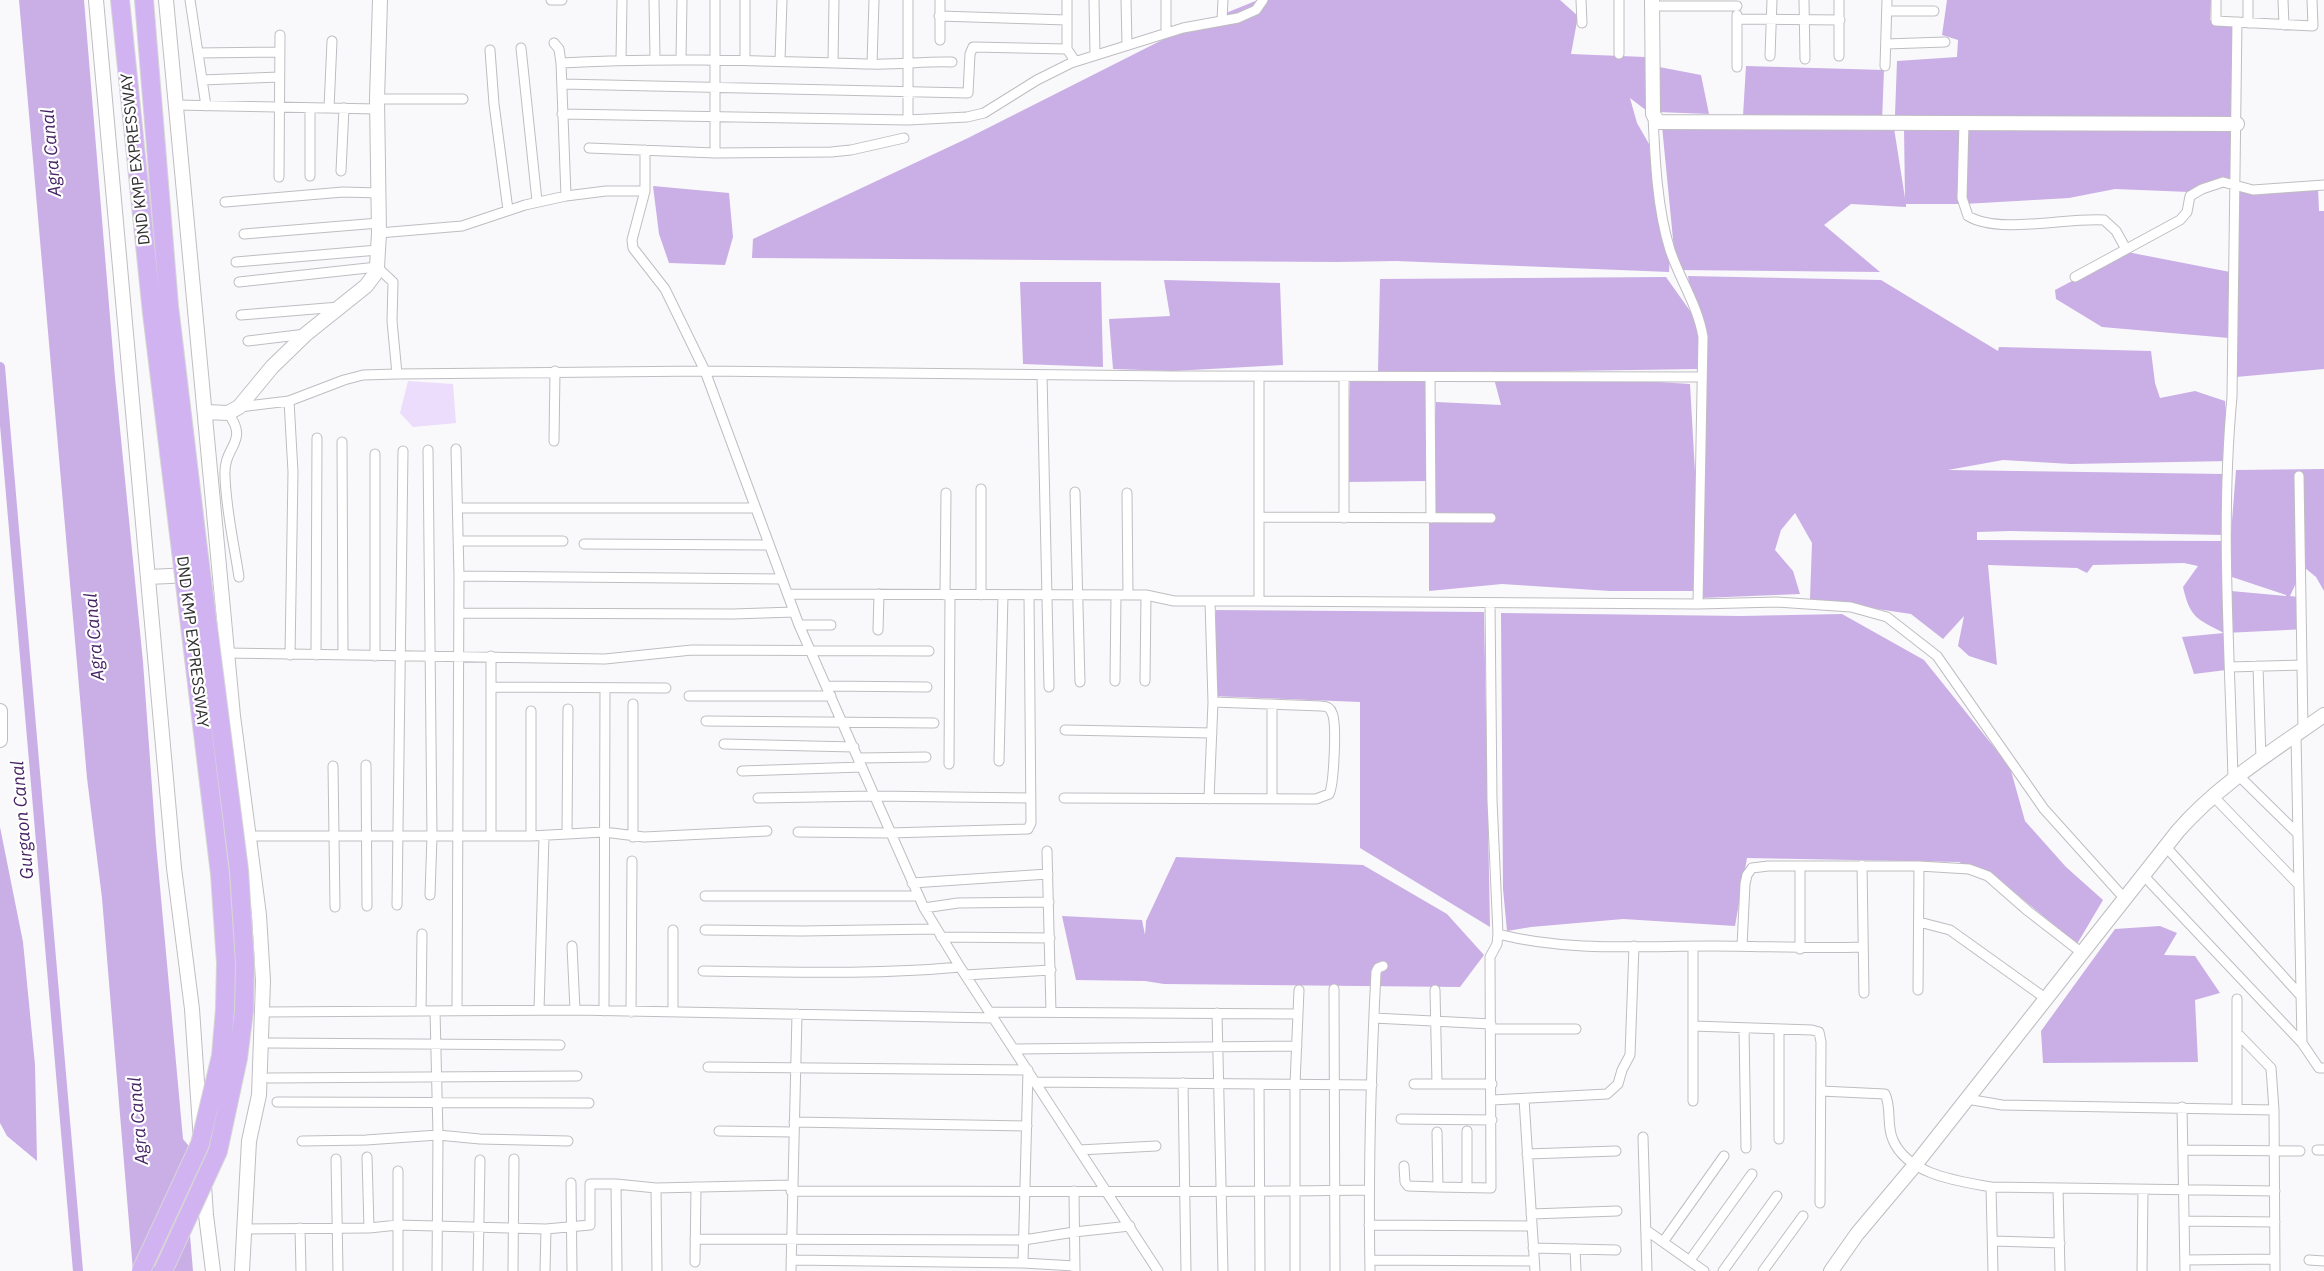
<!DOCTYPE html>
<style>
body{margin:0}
canvas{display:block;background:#f9f8fb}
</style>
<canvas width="2324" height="1271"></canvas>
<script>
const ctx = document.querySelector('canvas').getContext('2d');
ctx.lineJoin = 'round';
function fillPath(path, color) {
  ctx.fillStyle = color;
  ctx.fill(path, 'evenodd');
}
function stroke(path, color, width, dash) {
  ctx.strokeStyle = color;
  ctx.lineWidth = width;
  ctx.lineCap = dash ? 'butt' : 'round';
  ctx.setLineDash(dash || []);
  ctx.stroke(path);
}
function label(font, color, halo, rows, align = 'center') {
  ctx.font = font + ' "IBM Plex Sans",sans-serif';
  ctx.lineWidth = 4.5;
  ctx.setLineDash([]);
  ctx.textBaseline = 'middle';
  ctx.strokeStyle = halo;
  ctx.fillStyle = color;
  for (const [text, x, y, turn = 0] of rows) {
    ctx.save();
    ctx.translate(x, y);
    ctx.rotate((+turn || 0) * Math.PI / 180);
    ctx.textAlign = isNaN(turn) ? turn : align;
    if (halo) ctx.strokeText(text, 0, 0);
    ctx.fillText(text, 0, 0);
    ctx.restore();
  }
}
const green = new Path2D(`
 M408 381 453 384 456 423 413 427 400 413Z`);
const water = new Path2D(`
 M19 0H84L115 378 143 662 156 843 183 1139 188 1145 191 1188H186L193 1271H133L102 898 87 778Z
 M1258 0H1560L1578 16 1571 54 1645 57 1647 111 1630 98 1637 123 1649 144 1653 187 1670 255 1669 272 1396 261 1337 262 752 258 753 239 968 138 1174 34Z
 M1947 0H2211L2210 20 2239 25 2237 118 1895 115 1897 61 1957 57 1958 40 1942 35Z
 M1654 66 1701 75 1709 114 1657 112Z
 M1746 66 1884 70 1882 122 1743 116Z
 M1661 116 1894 128 1905 198 1904 128H2155L2236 131 2231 178 2189 192 2115 189 2069 198 1964 204H1906V207L1851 204 1824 225 1880 272 1676 270Z
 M653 186 729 193 733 237 725 265 669 263 659 234Z
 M2318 188 2319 211H2324V369L2236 377 2237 190Z
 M2127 252 2230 272 2229 338 2102 327 2056 299 2055 290Z
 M1688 276 1881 280 1998 351 1999 347 2151 351 2155 383 2160 398 2195 391 2225 401 2230 461 2071 464 2003 460 1948 470 2224 474V535L2010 531 1977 532V540L2222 541 2228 572 2236 470 2324 469V591L2316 577 2305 568 2301 494 2297 581 2290 596 2298 597 2307 629 2225 633 2226 670 2194 674 2182 637 2224 633C2197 619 2190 618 2183 587L2198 566 2184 563 2093 565 2087 573 2077 568 1988 565 1997 665 1969 656 1958 646 1964 616 1943 639 1911 614 1810 599 1812 543 1795 513 1781 530 1775 550 1793 571 1800 594 1702 598 1698 369 1504 372 1690 384 1696 490V591H1610L1502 584 1429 591V506L1436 402 1501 405 1492 371H1378L1380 279 1666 277 1693 315ZM2229 576 2286 595V596L2231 591Z
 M1164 280 1280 283 1283 365 1173 371 1113 369 1109 319 1170 316Z
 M1020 282H1101L1103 367 1023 364Z
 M1350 380 1429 381V481L1346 482Z
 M1216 610 1484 612 1490 927 1360 848V702L1211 696Z
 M1501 613 1741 616 1842 614 1924 660 2010 767 2025 821 2066 867 2103 900 2077 944 2002 882 1959 862 1747 858 1735 926 1623 919 1531 927 1507 931 1503 889Z
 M0 827 23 942 35 1065 37 1161 7 1136 0 1123Z
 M1176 857 1363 865 1447 914 1484 955 1460 987 1164 984 1145 981 1076 980 1062 916 1142 920 1145 935 1146 921Z
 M2160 926 2177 933 2164 955 2195 956 2220 993 2195 1000 2198 1062 2043 1063 2041 1031 2115 929Z`);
const canal = new Path2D(`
 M0 367 78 1271`);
const street = new Path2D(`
 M190 0 206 106
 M551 0H562
 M654 0 655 59
 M715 0V153
 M908 0V120
 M940 0V40
 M1094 0 1095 54
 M1126 0 1127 44
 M1166 0V33
 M1581 0 1582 23
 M1619 0V54
 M1804 0 1805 59
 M2216 0V21L2313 26 2312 0
 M2248 0V23
 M2283 0 2284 25
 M1652 6H1737
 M1887 11H1934
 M939 16 1067 20
 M1737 19 1840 20
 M1222 20 1223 0
 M554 43 559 49 561 63 566 196
 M1886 44 1945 42
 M521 48 537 201
 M1067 49V0
 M490 50 494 104 508 210
 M198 53 279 52
 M1770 56 1772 0
 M1839 56V0
 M621 59 622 0
 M681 59 682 0
 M745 60V0
 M780 60 782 0
 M833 62 834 0
 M561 63C664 57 767 61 870 64 898 65 925 61 952 62
 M872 64 874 0
 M1885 66 1887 0
 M1737 67V15
 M202 80 279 77
 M562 84 968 93 970 54 973 47 1067 49 1075 61
 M377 99H463
 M176 105 377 109
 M310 108V176
 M329 108 332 41
 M562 114 908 120 967 117 984 113 1037 80 1071 63 1183 28 1238 18 1256 10 1263 0
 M1653 116C1655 161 1657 208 1670 250 1680 280 1698 306 1703 337L1698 604
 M1964 123 1962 198 1968 216C2000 235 2068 217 2104 220L2116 231 2126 249
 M589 148 715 153 831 152 851 150 904 138
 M645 150V191L632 240 633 248 665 289 705 371 799 625 924 908 960 967 1158 1271
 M341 171 344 108
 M279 177 280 35
 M225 202 343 192 379 193
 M379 233 462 226 525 205 566 196 606 191H645
 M244 234 379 223
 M236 262 378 250
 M2075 277 2180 220 2187 212 2190 196 2202 189 2223 182 2253 190 2324 185
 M239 282 377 267 393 282 392 321 397 374
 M241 315 339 307
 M248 341 306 334
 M1042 375 1049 687
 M1259 376V601L1698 604 1777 602 1851 607 1887 617 1937 656 2044 809 2125 899
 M1430 377 1431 518
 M289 401 293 472 290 655
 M239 407 289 401 344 380 363 375 397 374 705 371 1172 376 1702 377
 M228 413C250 443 223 445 225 476 226 510 234 544 239 577
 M554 441 555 371
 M342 442 343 655
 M456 449 459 576 457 1010
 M428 450 432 836 430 895
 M375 454V656
 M2299 476 2303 730
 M981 489V595
 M1075 492 1080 682
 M1127 493 1128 595
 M458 508H755
 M1259 517 1491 518
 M1344 518V377
 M458 541H563
 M584 544 769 545
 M459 576 782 579
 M788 594 1146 595 1174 601H1259
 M945 595 946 493
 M459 613 733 614 794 612
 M799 625H831
 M878 630 879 594
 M227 653 605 659 692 650 929 651
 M316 655 317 438
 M2258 666 2261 759
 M2230 667 2302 665
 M1115 681 1116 595
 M1145 681 1146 595
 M826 686 927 687
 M492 687 666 688
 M689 696H831
 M1272 704V799
 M706 721 934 723
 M1065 730 1212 733
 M2296 735 2302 1043
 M724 744 854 747
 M859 758 926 757
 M999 761 1003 595
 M949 764 950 595
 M366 765 367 906
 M333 766 335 907
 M742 771 862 767
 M2238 775 2298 834
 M2233 780C2230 653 2220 523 2232 397L2237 22
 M2213 796 2299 885
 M758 798 874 796 1030 798
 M1064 798 1316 799 1329 794C1334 785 1337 722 1332 713 1330 707 1326 706 1321 706L1213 702
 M1209 799 1213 702 1210 601
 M798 832 890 833 1028 829 1031 823 1029 595
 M567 834 568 709
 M248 836H531L604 832 644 837 767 831
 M491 836V656
 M531 836V711
 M633 837V704
 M2166 847 2301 996
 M1047 851 1051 1012
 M1862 865 1864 993
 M2144 876 2302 1043 2319 1068H2324
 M912 883 1048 874
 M705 896H918
 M397 905 403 451
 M924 908 958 903 1049 902
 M1919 922 1950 930 2045 998
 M705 930 802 931 936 929
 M1498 934C1568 952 1641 946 1712 946 1763 946 1813 949 1863 947
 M941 937 1050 938
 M572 946 575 1010
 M1742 946 1745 884 1747 875 1752 868 1768 866H1919L1969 869 1988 876 2028 911 2082 953
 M1800 949V867
 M703 971C789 972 874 975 960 967
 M965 975 1051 970
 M1334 989 1335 1271
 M1435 990 1437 1084
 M1918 990 1919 866
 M2237 999V1108
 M539 1010 544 836
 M421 1011 422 934
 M435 1011 438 1135 437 1271
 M604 1011 605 688
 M263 1012 575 1010 994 1018
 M631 1012 632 861
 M673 1012V930
 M990 1012 1298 1014
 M1217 1013 1223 1271
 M1374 1018 1491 1024
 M1693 1026 1812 1030 1819 1032 1821 1042 1820 1203
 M1744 1028 1746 1148
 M1491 1029H1576
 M2238 1034 2271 1068 2274 1110 2275 1271
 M269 1043 560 1045
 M1015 1049 1297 1046
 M708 1067 1028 1070
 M269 1078 577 1076
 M1036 1082 1372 1085
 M1183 1083 1186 1271
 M1259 1084 1260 1271
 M1414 1084H1492
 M1821 1091 1885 1094C1892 1108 1886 1125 1893 1140 1908 1175 1958 1181 1991 1187L2275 1191
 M1524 1099 1535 1271
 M1967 1099 2002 1105 2274 1110
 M1492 1100 1607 1094 1618 1084 1622 1070 1630 1055 1634 946
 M1693 1101V946
 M277 1102 589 1103
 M2182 1107 2185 1271
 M1401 1119 1492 1120
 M794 1122 1027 1126
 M719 1131 794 1132
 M1467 1131V1188
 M1437 1132 1438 1187 1491 1188 1490 957 1497 944 1498 934 1492 800 1490 603
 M1643 1137 1647 1271
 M1779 1139V1030
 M302 1141 366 1140 438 1135 480 1139 568 1141
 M1079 1150 1156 1146
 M2183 1150 2300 1151
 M2317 1150H2324
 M1527 1154 1616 1151
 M367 1157 369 1228
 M336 1159 338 1271
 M1404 1166 1405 1182 1408 1186 1438 1187
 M398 1171V1271
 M571 1183 572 1271
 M616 1184 617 1271
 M1991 1187 1993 1271
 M656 1188 657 1271
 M2058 1188 2060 1271
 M791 1191C984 1191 1176 1193 1368 1190
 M1074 1191 1075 1271
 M1531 1214 1617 1211
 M2185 1221 2275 1222
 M1369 1225 1531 1226
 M300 1228 301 1271
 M243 1229 369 1228 398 1225 546 1229 590 1225V1184H616L656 1188 791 1185
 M1646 1230 1704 1271
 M695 1239 1024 1240 1074 1232 1130 1226
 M1993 1241 2060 1243
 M1663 1242 1724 1156
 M1533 1248 1616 1250
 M1575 1249 1576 1271
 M791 1260 1023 1263 1028 1070
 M1370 1260 1534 1261
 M1690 1260 1752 1174
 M2185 1260 2275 1259
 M2309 1260 2324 1261
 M695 1262 696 1187
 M1023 1263 1075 1266
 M478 1271 480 1160
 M513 1271 514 1159
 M545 1271 546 1229
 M791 1271 797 1014
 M1295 1271V1084L1299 990
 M1370 1271C1368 1171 1371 1071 1376 972L1378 968 1383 966
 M1723 1271 1777 1196
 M1763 1271 1803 1216
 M2142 1271 2143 1190`);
const secondary = new Path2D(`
 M96 0 174 868 192 1009 206 1215 213 1271
 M166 0 233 716 259 915 263 981 259 1095 249 1141 242 1271
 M1652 0 1653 114 1658 122 2237 124
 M206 412 228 413 239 407 272 367 306 334 366 286 375 274 377 267 379 233 377 99 380 0
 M148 577 191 575
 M0 711V740
 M1831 1271 1857 1234 1915 1165 2178 831C2219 784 2273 751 2324 715`);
const highway = new Path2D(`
 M120 0 152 313 181 551
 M144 0 169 306 198 549`);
const highwayBridge = new Path2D(`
 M141 1271 200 1144 221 1056 225 1009 226 963 220 874 181 551
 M163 1271 218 1151 238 1058 244 1011 245 964 239 870 198 549`);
const streetNames = [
 ["DND KMP EXPRESSWAY",136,159,-96],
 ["DND KMP EXPRESSWAY",192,642,83]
];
const waterNames = [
 ["Agra Canal",52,153,-95],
 ["Agra Canal",95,637,-95],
 ["Gurgaon Canal",23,820,-95],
 ["Agra Canal",139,1121,-95]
];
fillPath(green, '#ebddfb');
fillPath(water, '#caafe6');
stroke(canal, '#caafe6', 10);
stroke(street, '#bfbdc1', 11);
stroke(secondary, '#bfbdc1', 16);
stroke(highway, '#d6d6d6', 20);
stroke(street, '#fff', 9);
stroke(secondary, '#fff', 14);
stroke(highway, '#d1b3f2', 18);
stroke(highwayBridge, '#d6d6d6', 20, []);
stroke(highwayBridge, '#d1b3f2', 18);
label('16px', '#313031', '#fff', streetNames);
label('italic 18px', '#472465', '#fff', waterNames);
</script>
